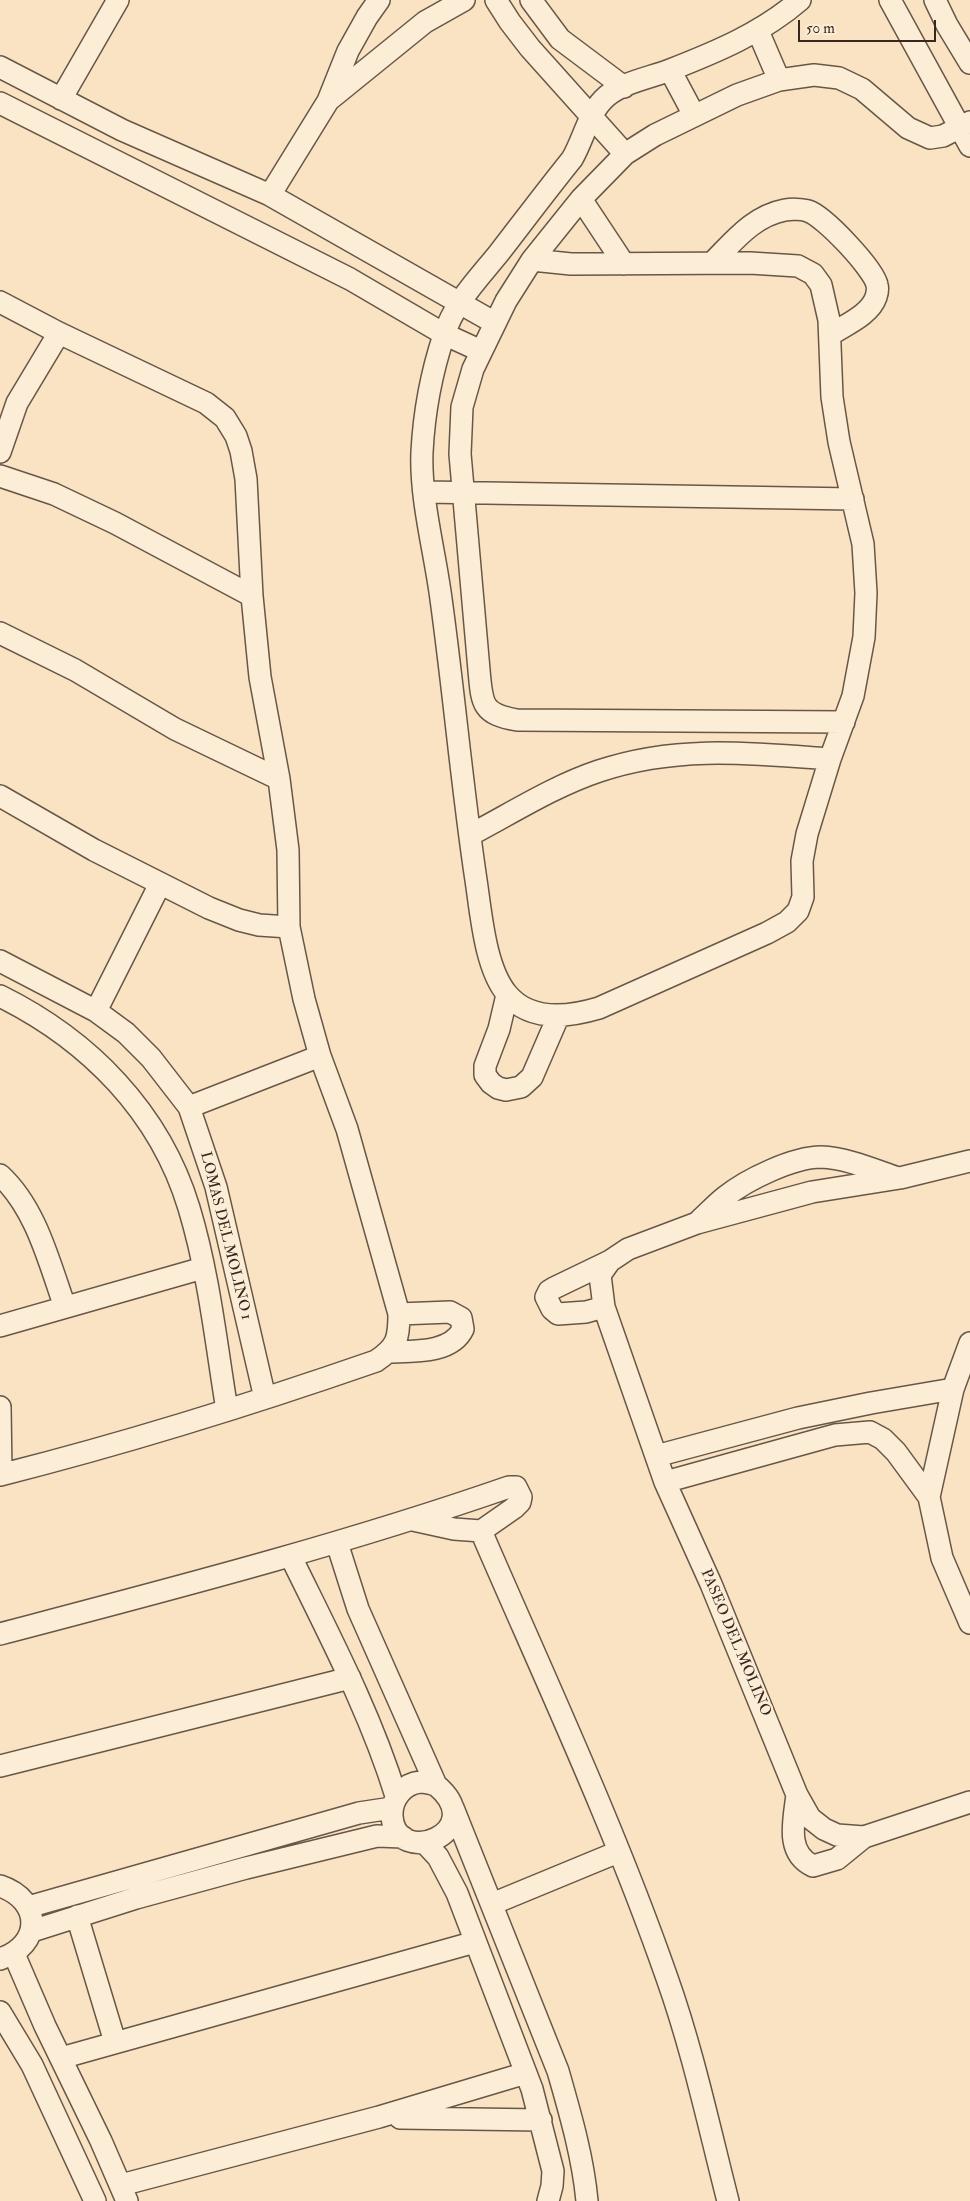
<!DOCTYPE html>
<style>
body{margin:0}
#map{position:relative;width:970px;height:2201px;overflow:hidden;background:#fae3c2;font-family:"IM FELL Double Pica",serif}
canvas{display:block}
.scale{position:absolute;left:798px;top:20px;width:138px;height:22px;box-sizing:border-box;border:2px solid #37281f;border-top:0;padding-left:6px;font-size:15px;line-height:18px;white-space:nowrap;color:#37281f;-webkit-text-stroke:4px #fcedd7;paint-order:stroke}
</style>
<div id="map">
<canvas width="970" height="2201"></canvas>
<div class="scale">50 m</div>
</div>
<script>
const ctx = document.querySelector('canvas').getContext('2d');
ctx.lineJoin = 'round';
function stroke(path, color, width, dash) {
  ctx.strokeStyle = color;
  ctx.lineWidth = width;
  ctx.lineCap = dash ? 'butt' : 'round';
  ctx.setLineDash(dash || []);
  ctx.stroke(path);
}
function label(font, color, halo, rows, align = 'center') {
  ctx.font = font + ' "IM FELL Double Pica",serif';
  ctx.lineWidth = 4;
  ctx.setLineDash([]);
  ctx.textBaseline = 'middle';
  ctx.strokeStyle = halo;
  ctx.fillStyle = color;
  for (const [text, x, y, turn = 0] of rows) {
    ctx.save();
    ctx.translate(x, y);
    ctx.rotate((+turn || 0) * Math.PI / 180);
    ctx.textAlign = isNaN(turn) ? turn : align;
    if (halo) ctx.strokeText(text, 0, 0);
    ctx.fillText(text, 0, 0);
    ctx.restore();
  }
}
const minor = new Path2D(`
 M496 0 510 22 530 48 625 154
 M531 0 560 39 624 87
 M890 0 970 146
 M935 0 947 25 970 63
 M758 31 779 80
 M0 67 122 130 270 195 495 323
 M670 70 694 115
 M61 99 118 0
 M330 99 425 22 464 0
 M0 103 350 279 444 334 481 351
 M270 195 328 101 348 51 367 17 379 0
 M581 199 624 264
 M532 260 571 264 750 263 798 266 813 274 821 285 829 320 832 397 839 442 863 544 866 593 864 637 853 696 830 759 807 834 802 861 803 897 798 911 787 922 767 933 599 1008C569 1017 530 1022 507 994 485 968 481 913 476 880 462 787 454 693 441 599 435 552 420 499 422 452 424 413 432 371 444 335 454 303 478 279 499 253 523 222 547 190 572 159 584 139 588 112 607 96 624 82 649 78 670 70 716 52 762 33 800 0
 M712 263C734 241 753 216 785 210 791 209 802 209 808 211 824 216 874 269 877 285 878 288 877 294 876 297 870 315 845 325 830 335
 M0 302 59 333 206 403 225 418 236 436 241 451 246 479 252 596 260 677 279 779 288 850 289 927 304 999 320 1056 347 1129 399 1314C399 1339 397 1347 376 1361 252 1404 127 1443 0 1475
 M0 452 17 403 59 333
 M0 476 54 494 115 523 252 596
 M425 492 853 499
 M0 633 75 670 175 729 279 779
 M844 722 517 720C481 714 482 703 479 670L460 454 462 407 473 369 506 301 532 260 581 199 625 154 655 135 737 95 779 80 814 75 839 78 862 89 908 128 930 138 943 136 970 122
 M0 796 94 850 209 908 239 920 259 925 289 927
 M470 835C512 813 554 786 599 771 676 745 751 753 830 759
 M0 961 96 1011 126 1033 151 1058 189 1107 216 1187 265 1398
 M507 995 499 1029 485 1066V1075L491 1083 498 1088 506 1090 521 1087 532 1077 558 1017
 M0 996C89 1040 160 1112 189 1208 209 1274 216 1343 227 1410
 M96 1011 160 884
 M189 1107 320 1056
 M970 1161 900 1178 812 1192 697 1223 628 1249 610 1261 600 1275 604 1307 665 1482 711 1584 797 1795 810 1818 824 1829 837 1835 864 1837 970 1802
 M0 1175C36 1208 49 1262 65 1307
 M699 1221C708 1213 716 1204 725 1197 746 1180 793 1157 821 1157 846 1158 872 1169 895 1177
 M604 1307 586 1312 558 1314 552 1309 546 1297 549 1291 554 1288 610 1261
 M0 1326 203 1268
 M970 1343 953 1389 929 1497 942 1558 970 1623
 M389 1352C412 1351 451 1354 463 1329L461 1318 450 1312 399 1314
 M0 1407 1 1474
 M656 1456 798 1418 871 1403 953 1389
 M665 1482 835 1435 870 1432 883 1439 896 1452 929 1497
 M481 1531C545 1679 614 1826 667 1978 693 2051 709 2127 728 2201
 M337 1543 358 1609 436 1785C492 1832 395 1870 392 1816 391 1799 404 1783 421 1782 426 1782 432 1784 436 1785
 M291 1557C329 1635 370 1712 396 1796
 M0 1634C171 1589 342 1545 509 1487H516L521 1497 520 1502 514 1508 481 1531 454 1529 413 1520
 M0 1766 350 1678
 M797 1795C794 1820 785 1853 813 1866L837 1859 864 1837
 M453 1808 558 2071C570 2113 583 2157 587 2201
 M425 1843 438 1857 457 1893 532 2089 553 2171 552 2186 548 2201
 M0 1886C42 1900 43 1945 0 1959
 M492 1904 618 1852
 M28 1907 359 1813 392 1808
 M77 1916 115 2042
 M32 1931 136 1898 246 1868 377 1836 403 1837
 M14 1954 45 2026 101 2141 127 2201
 M0 2012 32 2065 95 2201
 M61 2058 475 1942
 M400 2118 541 2120
 M121 2185 379 2117 526 2073`);
const streetNames = [
 ["LOMAS DEL MOLINO 1",225,1236,76],
 ["PASEO DEL MOLINO",735,1643,67]
];
stroke(minor, '#685748', 24);
stroke(minor, '#fcedd7', 21);
label('15px', '#37281f', '#fcedd7', streetNames);
</script>
